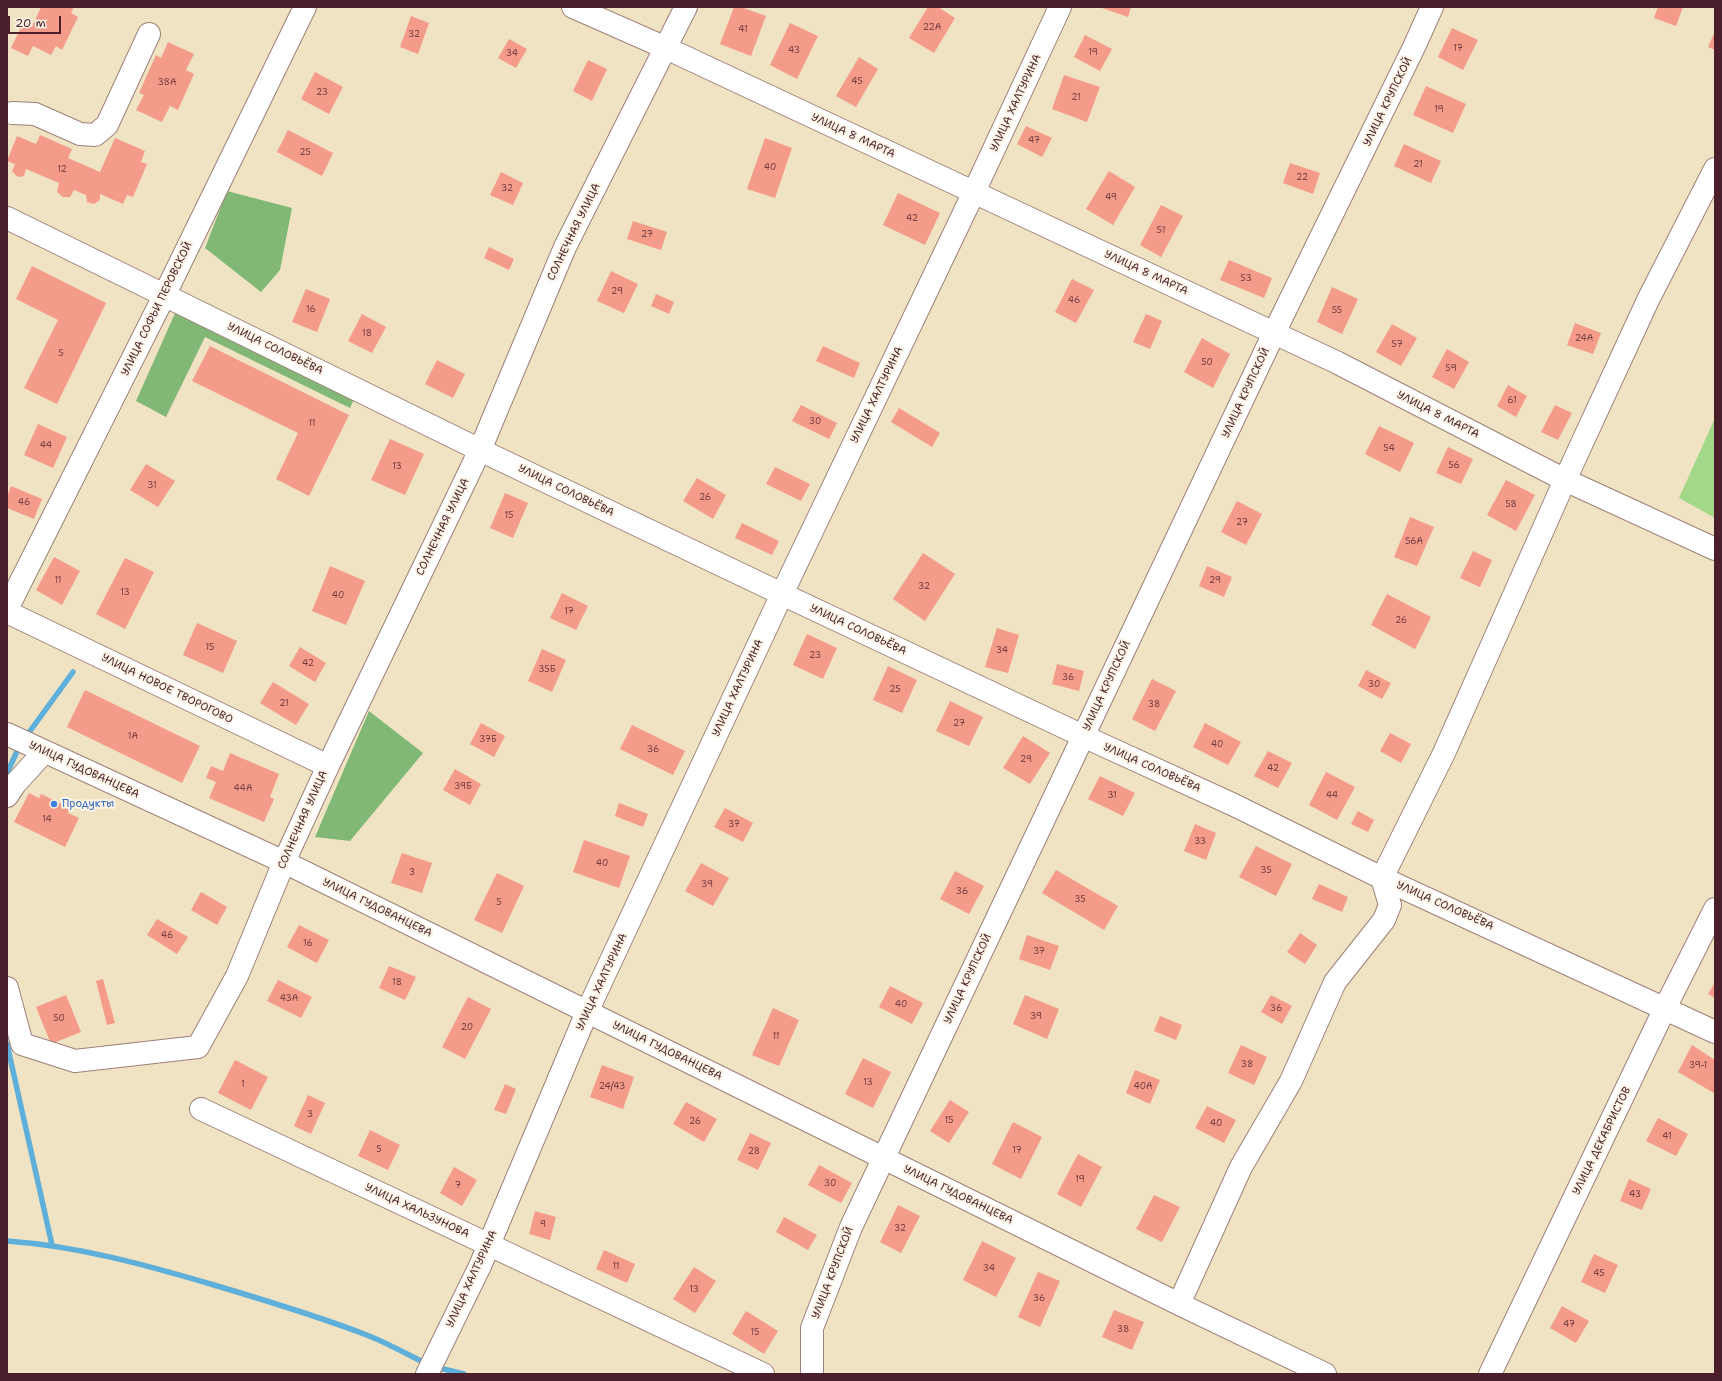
<!DOCTYPE html>
<meta charset="utf-8">
<style>
body{margin:0}
#map{position:relative;width:1722px;height:1381px;overflow:hidden;background:#f0e3c4;font-family:"Shantell Sans",sans-serif}
canvas{display:block}
.frame{position:absolute;inset:0;border:8px solid #4a1f2b;pointer-events:none}
.scale{position:absolute;left:8px;top:16px;width:53px;height:18px;box-sizing:border-box;border:2px solid #4a1f2b;border-top:0;padding-left:5px;font-size:12px;line-height:14px;white-space:nowrap;color:#4a1f2b;-webkit-text-stroke:3px #fcf5e5;paint-order:stroke}
</style>
<div id="map">
<canvas width="1722" height="1381"></canvas>
<div class="frame"></div>
<div class="scale">20 m</div>
</div>
<script>
const ctx = document.querySelector('canvas').getContext('2d');
ctx.lineJoin = 'round';
function fillPath(path, color) {
  ctx.fillStyle = color;
  ctx.fill(path, 'evenodd');
}
function stroke(path, color, width, dash) {
  ctx.strokeStyle = color;
  ctx.lineWidth = width;
  ctx.lineCap = dash ? 'butt' : 'round';
  ctx.setLineDash(dash || []);
  ctx.stroke(path);
}
function label(font, color, halo, rows, align = 'center') {
  ctx.font = font + ' "Shantell Sans",sans-serif';
  ctx.lineWidth = 4;
  ctx.setLineDash([]);
  ctx.textBaseline = 'middle';
  ctx.strokeStyle = halo;
  ctx.fillStyle = color;
  for (const [text, x, y, turn = 0] of rows) {
    ctx.save();
    ctx.translate(x, y);
    ctx.rotate((+turn || 0) * Math.PI / 180);
    ctx.textAlign = isNaN(turn) ? turn : align;
    if (halo) ctx.strokeText(text, 0, 0);
    ctx.fillText(text, 0, 0);
    ctx.restore();
  }
}
const green = new Path2D(`
 M1715 418V518L1679 498Z`);
const forest = new Path2D(`
 M227 191 292 208 280 270 261 292 205 248Z
 M176 311 355 397 350 408 205 337 166 417 136 401Z
 M369 711 423 753 350 841 315 837Z`);
const stream = new Path2D(`
 M25 738 73 672
 M7 773 20 745
 M7 1044 52 1245
 M7 1241C78 1246 146 1265 214 1285 264 1300 315 1315 364 1334 386 1342 406 1354 427 1364
 M435 1367 464 1374`);
const building = new Path2D(`
 M41 7H74L71 13 78 17 62 50 56 46 51 55 33 46 28 56 11 48 23 23 32 27Z
 M734 7H741L766 16 751 56 720 44Z
 M928 7H938L955 18 934 53 909 38Z
 M1099 7H1131L1128 17Z
 M1658 7H1683L1676 26 1654 18Z
 M411 16 429 23 418 54 400 47Z
 M790 23 818 36 797 79 770 65Z
 M1452 28 1478 40 1463 70 1438 57Z
 M1715 31V50L1708 47Z
 M1085 35 1112 49 1100 71 1074 57Z
 M509 39 527 49 516 68 498 58Z
 M168 42 194 54 186 70 194 74 178 110 170 106 162 122 136 110 144 95 139 93 156 55 161 58Z
 M859 57 878 69 856 107 836 96Z
 M588 60 607 69 592 101 573 91Z
 M315 72 343 87 329 114 301 99Z
 M1064 75 1100 87 1087 122 1052 109Z
 M1426 86 1466 104 1453 133 1413 115Z
 M1026 126 1052 138 1042 157 1017 144Z
 M288 130 333 153 322 176 277 152Z
 M40 135 72 149 68 158 100 172 115 138 145 151 141 162 147 164 133 197 127 195 123 204 100 194V200L94 204 87 202 86 195 74 190 70 197H63L57 192 59 183 26 169 24 176 18 177 12 171 15 164 7 161 17 136 36 144Z
 M765 138 792 148 775 198 747 189Z
 M1404 144 1441 161 1431 183 1394 166Z
 M1290 163 1320 173 1313 194 1283 183Z
 M1109 171 1135 187 1113 225 1086 209Z
 M501 172 523 183 513 205 490 195Z
 M898 193 940 213 925 245 883 225Z
 M1161 205 1183 216 1161 257 1140 245Z
 M633 221 667 232 661 250 627 239Z
 M489 247 514 259 509 270 484 258Z
 M1229 260 1272 278 1264 298 1220 280Z
 M32 266 106 303 57 404 24 388 58 320 16 299Z
 M611 271 638 284 624 313 597 301Z
 M1072 279 1094 290 1076 323 1055 312Z
 M1332 287 1358 299 1342 334 1317 322Z
 M306 289 330 299 317 332 292 322Z
 M656 294 674 302 669 314 651 306Z
 M362 314 386 327 372 353 348 341Z
 M1146 314 1162 321 1150 349 1133 342Z
 M1575 323 1601 333 1593 354 1567 345Z
 M1392 324 1417 338 1401 366 1376 352Z
 M1202 338 1230 354 1213 388 1184 372Z
 M210 346 349 415 309 496 276 479 298 433 192 381Z
 M823 346 860 363 854 378 816 361Z
 M1447 349 1469 362 1454 389 1432 377Z
 M437 360 465 374 453 398 425 384Z
 M1508 385 1527 396 1516 417 1497 406Z
 M801 405 837 423 829 439 792 421Z
 M1555 405 1572 413 1558 440 1541 432Z
 M899 408 940 433 932 447 891 422Z
 M38 424 67 437 53 468 24 455Z
 M1379 426 1414 443 1400 472 1365 454Z
 M390 439 424 454 405 495 371 480Z
 M1448 447 1473 459 1461 484 1436 473Z
 M146 464 175 481 158 507 130 490Z
 M775 467 810 484 801 501 766 484Z
 M697 478 726 495 713 519 683 501Z
 M1506 480 1535 495 1516 531 1487 515Z
 M11 486 42 499 34 519 7 508V497Z
 M505 493 528 503 513 538 490 528Z
 M1237 501 1262 514 1246 545 1221 532Z
 M1410 517 1434 527 1417 566 1394 557Z
 M742 523 779 541 772 555 735 538Z
 M1473 551 1492 560 1480 587 1460 578Z
 M923 553 955 574 925 621 893 599Z
 M54 557 80 571 62 605 36 590Z
 M125 558 154 572 125 629 96 614Z
 M330 566 365 581 346 625 312 611Z
 M1207 566 1232 577 1224 597 1199 586Z
 M562 593 588 606 576 630 550 618Z
 M1387 594 1431 617 1415 649 1371 625Z
 M197 623 237 641 223 673 183 655Z
 M997 628 1019 635 1008 673 985 667Z
 M807 634 837 648 823 679 793 665Z
 M300 647 326 663 315 682 289 666Z
 M542 649 566 660 552 692 528 681Z
 M1057 664 1084 671 1079 691 1052 684Z
 M888 666 917 680 902 713 873 700Z
 M1366 670 1391 683 1382 699 1358 686Z
 M1152 679 1176 691 1155 731 1132 719Z
 M273 682 309 704 296 725 260 703Z
 M85 690 200 746 182 783 67 727Z
 M950 701 983 717 969 746 936 731Z
 M481 723 505 736 494 757 470 744Z
 M1205 723 1241 742 1228 765 1193 747Z
 M632 725 685 751 673 775 620 749Z
 M1390 733 1411 744 1401 763 1380 751Z
 M1023 736 1050 753 1030 784 1003 768Z
 M1268 751 1292 763 1278 788 1254 776Z
 M230 753 279 774 270 797 274 799 264 822 209 798 216 782 206 778 211 766 223 771Z
 M455 769 481 784 470 805 443 790Z
 M1326 772 1355 787 1337 820 1309 805Z
 M1100 776 1135 793 1123 816 1088 799Z
 M29 793 39 798 41 794 70 808 68 813 79 818 65 847 14 822Z
 M619 803 648 814 643 827 615 816Z
 M725 808 753 823 743 842 714 827Z
 M1358 811 1374 820 1368 832 1351 824Z
 M1195 824 1216 833 1206 860 1184 851Z
 M584 840 630 856 619 888 573 872Z
 M1256 846 1292 864 1276 896 1239 877Z
 M402 853 432 863 422 893 391 883Z
 M701 863 729 878 713 906 685 891Z
 M1056 870 1118 906 1104 930 1042 893Z
 M955 871 984 886 969 914 940 899Z
 M497 873 524 886 502 933 474 920Z
 M1319 884 1348 897 1342 912 1312 899Z
 M201 892 227 907 217 925 191 910Z
 M157 919 188 937 177 954 147 935Z
 M299 925 329 940 317 963 287 947Z
 M1300 933 1317 945 1305 964 1287 952Z
 M1027 935 1059 946 1050 970 1019 959Z
 M389 966 416 977 405 1000 379 988Z
 M103 979 115 1023 107 1025 96 981Z
 M278 980 312 997 301 1018 267 1001Z
 M1715 982V998L1708 994Z
 M890 986 923 1003 912 1024 879 1007Z
 M66 995 81 1032 51 1044 36 1007Z
 M1025 995 1059 1009 1047 1039 1013 1024Z
 M1271 995 1292 1006 1282 1024 1261 1012Z
 M468 997 491 1009 465 1059 442 1047Z
 M773 1008 799 1020 779 1066 752 1055Z
 M1160 1016 1182 1025 1176 1040 1154 1031Z
 M1241 1045 1267 1057 1254 1085 1228 1073Z
 M1692 1045 1715 1060 1714 1093 1678 1072Z
 M863 1058 891 1072 873 1108 845 1094Z
 M235 1060 268 1077 251 1110 218 1093Z
 M602 1065 634 1077 623 1109 590 1097Z
 M1135 1070 1160 1080 1150 1104 1126 1093Z
 M505 1084 516 1089 506 1114 494 1110Z
 M308 1095 325 1103 311 1134 294 1126Z
 M950 1100 969 1112 949 1143 930 1131Z
 M686 1102 717 1119 704 1142 673 1124Z
 M1207 1106 1236 1120 1224 1143 1195 1128Z
 M1658 1118 1688 1134 1676 1156 1646 1141Z
 M1013 1122 1042 1137 1021 1179 992 1164Z
 M370 1130 400 1145 388 1170 358 1156Z
 M750 1133 771 1143 758 1170 737 1160Z
 M1078 1154 1102 1167 1081 1207 1057 1194Z
 M819 1165 852 1183 841 1203 808 1185Z
 M454 1167 477 1180 462 1206 440 1193Z
 M1629 1179 1651 1189 1642 1210 1620 1201Z
 M1154 1195 1180 1207 1162 1242 1136 1229Z
 M898 1205 920 1216 901 1253 880 1242Z
 M535 1211 556 1217 550 1240 529 1234Z
 M784 1217 817 1235 808 1250 776 1232Z
 M982 1241 1016 1258 996 1297 963 1280Z
 M604 1250 635 1264 627 1283 596 1269Z
 M1594 1254 1618 1265 1605 1293 1581 1282Z
 M694 1267 716 1281 695 1313 673 1299Z
 M1038 1272 1060 1281 1040 1327 1018 1317Z
 M1562 1306 1589 1321 1576 1343 1550 1328Z
 M1114 1310 1144 1322 1132 1350 1102 1337Z
 M746 1311 778 1331 764 1354 732 1334Z`);
const minor = new Path2D(`
 M573 7 666 48 1336 362 1565 480 1715 549
 M12 113 35 114 80 134 95 135 107 125 149 34
 M7 218 480 450 782 594 1083 736 1234 805 1382 878 1715 1032
 M7 609 165 294 305 7
 M7 612 328 766
 M7 734 284 862 1179 1304 1325 1374
 M7 796 15 784 44 752
 M7 988 22 1044 75 1061 198 1047 237 976 284 862 328 766 480 450 565 247 686 7
 M201 1109 763 1374
 M1179 1304 1241 1167 1291 1081 1335 982 1384 920 1390 905 1382 878 1444 753 1565 480 1648 300 1715 169
 M427 1374 480 1266 587 1012 782 594 974 192 1060 7
 M812 1374V1328L851 1227 1274 333 1414 47 1432 7
 M1490 1374 1665 1008 1715 909`);
const markers = [
 [54,804,4,"#3f7fe0"]
];
const numberNames = [
 ["22А",932,28],
 ["41",743,30],
 ["32",414,35],
 ["17",1458,49],
 ["43",794,51],
 ["19",1093,53],
 ["34",512,54],
 ["45",857,82],
 ["38А",167,83],
 ["23",322,93],
 ["21",1076,98],
 ["19",1439,110],
 ["47",1034,141],
 ["25",305,153],
 ["21",1418,165],
 ["40",770,168],
 ["12",62,170],
 ["22",1302,178],
 ["32",507,189],
 ["49",1111,198],
 ["42",912,219],
 ["51",1161,231],
 ["27",647,235],
 ["53",1246,279],
 ["29",617,292],
 ["46",1074,301],
 ["16",311,310],
 ["55",1337,311],
 ["18",367,334],
 ["24А",1584,339],
 ["57",1397,345],
 ["5",61,354],
 ["50",1207,363],
 ["59",1451,369],
 ["61",1512,401],
 ["30",815,422],
 ["11",312,424],
 ["44",46,446],
 ["54",1389,449],
 ["56",1454,466],
 ["13",397,467],
 ["31",152,486],
 ["26",705,498],
 ["46",24,503],
 ["58",1511,505],
 ["15",509,516],
 ["27",1242,523],
 ["56А",1414,542],
 ["11",58,581],
 ["29",1215,581],
 ["32",924,587],
 ["13",125,593],
 ["40",338,596],
 ["17",569,612],
 ["26",1401,621],
 ["15",210,648],
 ["34",1002,651],
 ["23",815,656],
 ["42",308,664],
 ["35Б",547,670],
 ["36",1068,678],
 ["30",1374,685],
 ["25",895,690],
 ["21",284,704],
 ["38",1154,705],
 ["27",959,724],
 ["1А",133,737],
 ["37Б",488,740],
 ["40",1217,745],
 ["36",653,750],
 ["29",1026,760],
 ["42",1273,769],
 ["39Б",463,787],
 ["44А",243,789],
 ["31",1112,796],
 ["44",1332,796],
 ["14",47,820],
 ["37",734,825],
 ["33",1200,842],
 ["40",602,864],
 ["35",1266,871],
 ["3",412,873],
 ["39",707,885],
 ["36",962,892],
 ["35",1080,900],
 ["5",499,903],
 ["46",167,936],
 ["16",308,944],
 ["37",1039,952],
 ["18",397,983],
 ["43А",289,999],
 ["40",901,1005],
 ["36",1276,1009],
 ["39",1036,1017],
 ["50",59,1019],
 ["20",467,1028],
 ["11",776,1037],
 ["38",1247,1065],
 ["39-1",1698,1066],
 ["13",868,1083],
 ["1",243,1085],
 ["24/43",612,1087],
 ["40А",1143,1087],
 ["3",310,1115],
 ["15",949,1121],
 ["26",695,1122],
 ["40",1216,1124],
 ["41",1667,1137],
 ["5",379,1150],
 ["17",1017,1151],
 ["28",754,1152],
 ["19",1080,1180],
 ["30",830,1184],
 ["7",458,1186],
 ["43",1635,1195],
 ["9",543,1225],
 ["32",900,1229],
 ["11",616,1267],
 ["34",989,1269],
 ["45",1599,1274],
 ["13",694,1290],
 ["36",1039,1299],
 ["47",1569,1325],
 ["38",1123,1330],
 ["15",755,1333]
];
const streetNames = [
 ["УЛИЦА КРУПСКОЙ",1388,102,-64],
 ["УЛИЦА ХАЛТУРИНА",1016,103,-65],
 ["УЛИЦА 8 МАРТА",853,136,25],
 ["СОЛНЕЧНАЯ УЛИЦА",574,232,-64],
 ["УЛИЦА 8 МАРТА",1146,273,25],
 ["УЛИЦА СОФЬИ ПЕРОВСКОЙ",157,309,-64],
 ["УЛИЦА СОЛОВЬЁВА",275,349,26],
 ["УЛИЦА КРУПСКОЙ",1246,393,-65],
 ["УЛИЦА ХАЛТУРИНА",877,395,-64],
 ["УЛИЦА 8 МАРТА",1438,415,27],
 ["УЛИЦА СОЛОВЬЁВА",566,491,26],
 ["СОЛНЕЧНАЯ УЛИЦА",443,527,-64],
 ["УЛИЦА СОЛОВЬЁВА",858,630,25],
 ["УЛИЦА КРУПСКОЙ",1107,686,-65],
 ["УЛИЦА ХАЛТУРИНА",738,688,-65],
 ["УЛИЦА НОВОЕ ТВОРОГОВО",167,689,26],
 ["УЛИЦА СОЛОВЬЁВА",1152,768,24],
 ["УЛИЦА ГУДОВАНЦЕВА",84,770,25],
 ["СОЛНЕЧНАЯ УЛИЦА",303,820,-66],
 ["УЛИЦА СОЛОВЬЁВА",1445,906,24],
 ["УЛИЦА ГУДОВАНЦЕВА",377,908,26],
 ["УЛИЦА КРУПСКОЙ",968,979,-65],
 ["УЛИЦА ХАЛТУРИНА",602,982,-65],
 ["УЛИЦА ГУДОВАНЦЕВА",667,1051,26],
 ["УЛИЦА ДЕКАБРИСТОВ",1602,1141,-64],
 ["УЛИЦА ГУДОВАНЦЕВА",958,1195,26],
 ["УЛИЦА ХАЛЬЗУНОВА",417,1211,25],
 ["УЛИЦА КРУПСКОЙ",833,1273,-69],
 ["УЛИЦА ХАЛТУРИНА",472,1279,-65]
];
const shopNames = [
 ["Продукты",62,804]
];
fillPath(green, '#a3d889');
fillPath(forest, '#82b875');
stroke(stream, '#5eafd9', 5.5);
fillPath(building, '#f49b8a');
stroke(minor, '#9d8178', 24);
stroke(minor, '#fff', 22);
for (const [x, y, r, color] of markers) {
  const dot = new Path2D();
  dot.arc(x, y, r, 0, 2 * Math.PI);
  ctx.fillStyle = color;
  ctx.fill(dot);
  stroke(dot, '#fcf5e5', 1.5);
}
label('9px', '#743e43', null, numberNames);
label('11px', '#4a1f2b', '#fcf5e5', streetNames);
label('11px', '#366cbe', '#fcf5e5', shopNames, 'left');
</script>
